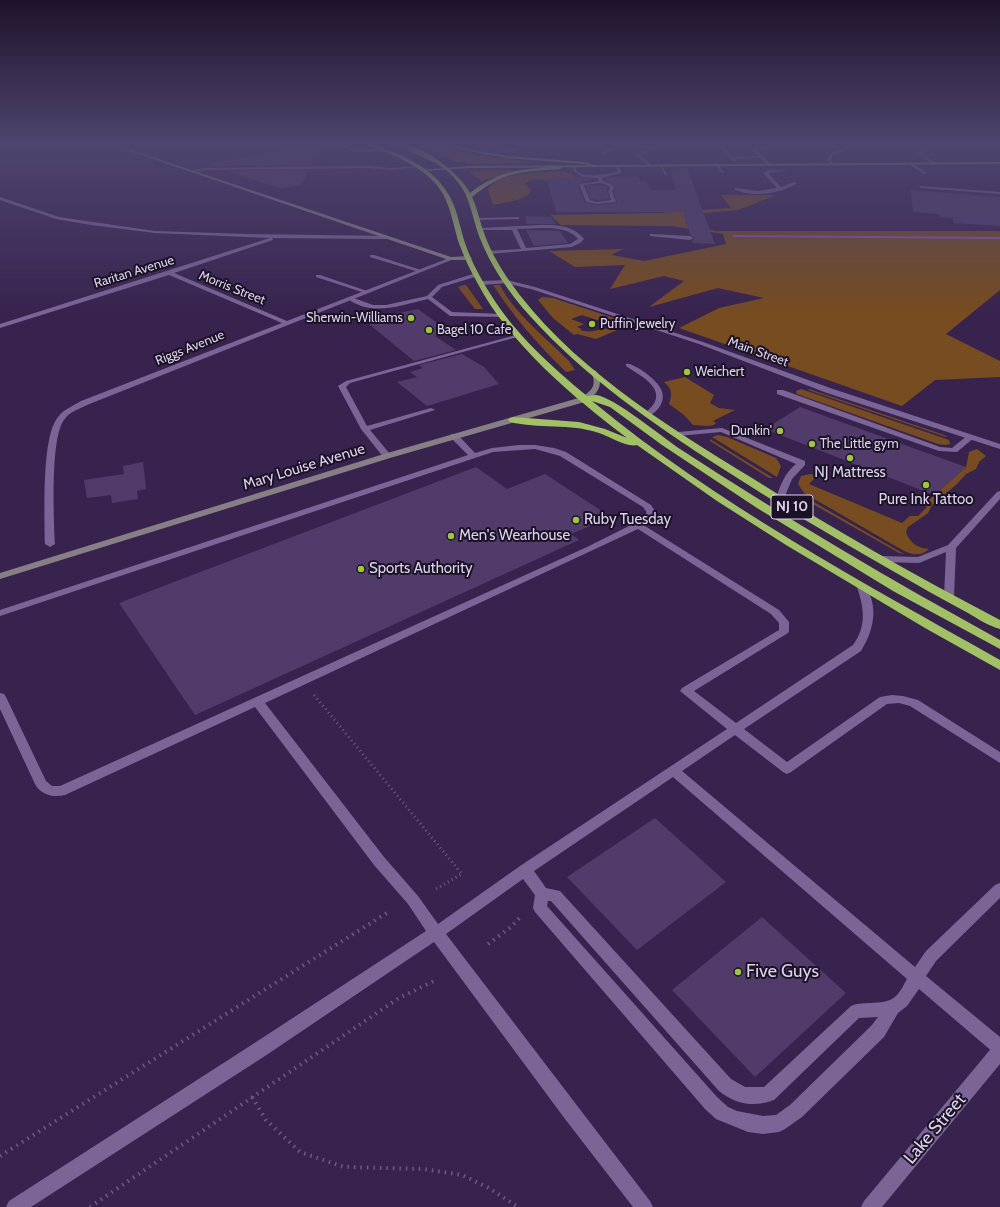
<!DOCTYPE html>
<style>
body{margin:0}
canvas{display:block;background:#38234f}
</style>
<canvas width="1000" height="1207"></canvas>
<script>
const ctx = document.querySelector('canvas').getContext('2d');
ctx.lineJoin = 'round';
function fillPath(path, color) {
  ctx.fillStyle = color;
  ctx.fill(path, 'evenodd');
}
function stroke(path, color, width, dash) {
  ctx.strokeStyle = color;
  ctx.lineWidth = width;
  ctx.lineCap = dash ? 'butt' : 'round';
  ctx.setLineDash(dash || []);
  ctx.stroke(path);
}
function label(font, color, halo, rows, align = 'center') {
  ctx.font = font + ' Cabin,sans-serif';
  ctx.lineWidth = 4;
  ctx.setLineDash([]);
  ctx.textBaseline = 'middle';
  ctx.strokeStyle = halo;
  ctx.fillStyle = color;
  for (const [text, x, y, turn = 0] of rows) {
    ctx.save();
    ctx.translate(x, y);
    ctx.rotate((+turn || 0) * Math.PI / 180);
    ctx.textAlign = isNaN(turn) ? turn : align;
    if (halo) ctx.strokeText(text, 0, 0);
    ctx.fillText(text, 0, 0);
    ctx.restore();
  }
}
const green = new Path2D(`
 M418 144H422L487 156 538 163 467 164 466 162H456Z
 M519 170 512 171V172L481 181 468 171Z
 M564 171 572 174 575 177H557L547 180 531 179 525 184 531 190C528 201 503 202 493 205L488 190C497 173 520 176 535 172L523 173Z
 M721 195H776L738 210 695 214 685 223 715 231H1000V290L946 334 1000 361V377L935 380 902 406 679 328 719 308 764 298 718 288 649 307 684 281 664 276 610 289 625 265 575 267 549 251 623 249 611 255 644 261 726 244 723 234 672 226 561 225 550 215 660 213 731 208Z
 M464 285H466L483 309H475L458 287Z
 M493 285H500C513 312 548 340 569 361L575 370 566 372C538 345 514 317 493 285Z
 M542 297 553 298 629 323 621 329 599 320 607 317 606 316 597 320 582 315 571 319 584 324 577 327 582 329 580 330C593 335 604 325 617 330L596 339 577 334 574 335 553 318 538 300Z
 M685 377 714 395 710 403 719 408 735 410 713 421 716 423 714 425 708 426 693 425 684 415 669 404C672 394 673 390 664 382Z
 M801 389 949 440 950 444 945 445 938 444 797 394 796 391Z
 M809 389 947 436 946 437 808 390Z
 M718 435 727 437 776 458 781 466 777 477 712 437Z
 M710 439 773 478H769L710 441Z
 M977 449 986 456 979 462 976 469 966 474 957 484 932 505 928 513 908 527 906 532C910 543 917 548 929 549 918 559 908 553 897 547L804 493 798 484 801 476 811 474 817 476 809 484 902 523 910 516H918L927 507 924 504 966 467 969 452Z
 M812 501 904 554 899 553 811 503Z`);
const stream = new Path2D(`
 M732 235 1000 237V239L733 237Z`);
const building = new Path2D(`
 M318 144H323L311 165 214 166 208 164Z
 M681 168H687L715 244 693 243 692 241 694 238 690 234 683 212H556L547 180 559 177H579L596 179 579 183 578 185 585 203 597 205 617 203 614 191 615 189 614 185 604 179 612 177H638L640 181 646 182 651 190H676L671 172Z
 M309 170 301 185 281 189 228 171Z
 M601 185 608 187 607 191 609 199 597 200 591 199 586 186Z
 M911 190 1000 197V226L954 223 953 218 940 217 939 214 913 212Z
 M526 216 551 217 556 224H526Z
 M526 230 560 231 568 243 534 246Z
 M418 309 450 332 435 336 456 350 414 361 364 320Z
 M462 354 484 367 499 384 427 406 397 382 417 377 410 372 423 368 419 365Z
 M800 407 938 457 966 467 934 495 765 429Z
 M143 462 146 489 137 491 138 499 112 503 111 495 87 498 84 480 124 474 123 466Z
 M476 467 507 489 545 474 611 517 571 534 579 540 195 715 119 603Z
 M655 818 726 882 637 950 567 877Z
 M762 917 846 993 755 1077 672 990Z`);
const pathFar1 = new Path2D(`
 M314 695 462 874 436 889`);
const path = new Path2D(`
 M488 944 511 927 522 915
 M252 1097 266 1120 300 1152 344 1167 424 1169 462 1175 489 1188 518 1207
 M0 1156 390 911
 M90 1207 399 998 434 981`);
const lane = new Path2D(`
 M336 144H340L359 149H385C371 155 348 152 336 144Z
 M459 144 475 146 473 147Z
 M526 144H530L515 151 485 155 483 154 513 149Z
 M629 144H634L610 151 604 155 601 154 608 149Z
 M646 144 655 146 658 149 639 155 652 165V167H650L634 155 653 149 646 146Z
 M718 144H722L733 157 758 156 746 144H750L752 146H773L772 148H755L772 165 769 166 760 158 735 159 737 162 734 163Z
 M935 144H939L922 153 935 163 934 165 917 153Z
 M992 144H1000V146L993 145Z
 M851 145 854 146 832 156 831 160 835 166H833L827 160 829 154Z
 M911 163H912L927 173 924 174 910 165Z
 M716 164H718L724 173H722Z
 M572 165H574C575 167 576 169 577 171 584 178 610 175 618 171L616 166 619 165 621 173 602 178 603 181 613 185 614 189 612 191 616 202 597 204 586 202 579 184 599 181 597 178C587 178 573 177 572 165ZM601 183 609 186 610 189 608 191 611 200 597 202 590 200 584 185Z
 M660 165H662L667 175H665Z
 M369 166 391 168 419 166 421 167 391 170 368 168Z
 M769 170 788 171 768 173 781 187 793 182 797 183C782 194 750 198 734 189L736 188 758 191 777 188 763 173Z
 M919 186 1000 192V194L921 188Z
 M518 217 520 219 477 220 475 219 477 218Z
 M540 225C557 225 573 225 584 239L580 243 571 247 489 254 487 253V251L521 249 512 230H480L478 229 480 228ZM540 228C554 228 569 228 578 239L570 244 526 248 517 229Z
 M652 234 690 236 693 238 690 240 650 236V234Z
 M370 255H374L424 271 419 272 370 257Z
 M476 273 478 274V276L442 287 432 297 452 312 502 314 504 315V317L450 316 428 299C402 305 372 317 348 299L351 297 373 305H386L427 296 438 285Z
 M316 275H320L370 292 365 293 316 277Z
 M507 280 509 281V283L481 285 478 283 481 281Z
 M516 335 521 336 350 383 346 387 367 426 431 408 435 410 370 430 390 454V458H384L361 429 338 386 346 381Z
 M626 364C631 363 635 367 640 369 653 378 672 392 658 409 655 412 652 415 648 416L644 414C647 411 651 408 653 405 666 387 637 374 626 366Z
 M777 390H783L940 447 952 448 968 435H971L975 437 957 452 939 451 777 394Z
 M722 428 805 461V465L792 479 783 501 780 502 776 499C780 485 785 473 796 464L721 432 678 436 674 434 678 432Z
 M451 434H457L475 453 492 448 519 445H535L554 448 566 452 651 505 655 511 656 517 651 523 645 526 779 610 789 622V631L788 633 694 691 736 723 853 645C867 626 864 608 857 587L859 585H865C879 607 874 630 861 651L744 729 787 762 880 697 892 695 903 696 918 700 1000 752V763L910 706 899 703 887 704 791 772 787 774 783 772 735 735 682 771 915 967 926 951 995 885 1000 883V898L936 961 926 976 1000 1037V1055L994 1053 919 989 907 1006 898 1013 884 1037 802 1117 785 1129 779 1132 763 1134 748 1132 716 1119 705 1109 535 912 533 908 535 895 523 879 446 934 650 1201 653 1207H633L565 1119 434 942 265 1056 31 1207H6L9 1201 253 1044 426 931 408 904 374 865 255 707 65 795C54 798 41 795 35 784L0 709V693L4 694 6 697 46 781 52 786H60L587 547 647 517 646 511 643 507 560 456 535 449 493 452 0 616V610L468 455 451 438ZM638 529 771 614 779 623V630L682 688 680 691 727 729 520 866 438 924 418 896 384 857 265 703ZM673 777 907 979C904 984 901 991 897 995 886 1007 864 1000 851 1006L764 1087H745L731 1079 560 891 546 888 534 871ZM548 901H551L719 1091C735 1104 754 1108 774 1100L859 1018 878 1017 872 1025 790 1105 776 1115 763 1116 737 1111 728 1107 717 1097 547 906Z
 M1000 491V499L956 548 954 597 953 599 949 600 944 597 946 552 919 563 881 562 876 559 881 556 918 557 948 545 997 492Z`);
const street = new Path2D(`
 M369 166 370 168 205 170 191 172 189 171 205 168Z
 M0 197 59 217 155 231 246 234 388 236 389 237 386 239 272 238 273 240 174 273 287 321 449 258 454 259 87 405C79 409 69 412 64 420 50 438 54 519 55 544L50 547 45 544C45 515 41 438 58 417 64 409 73 406 81 401L282 323 169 275 0 328V324L270 238 155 233 91 225 56 219 0 200Z
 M507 280 535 287 703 342 833 389 1000 444V449L827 393 699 344 531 289 505 283V281Z
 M1000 1043V1064L882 1207H861L864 1201 994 1045Z`);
const secondary = new Path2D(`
 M109 144H114L451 257 469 256 472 258 469 260H449Z
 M594 370 596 371C604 383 599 392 588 401L390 458 0 579V573L384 454 582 397C593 390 597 384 591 372Z`);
const primary = new Path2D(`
 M1000 162V164L471 168 423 171 421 170 471 166Z`);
const highway = new Path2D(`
 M366 144H371C398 153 429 165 445 189 457 205 459 225 465 243 471 261 481 279 491 295 515 334 552 367 587 396 590 396 593 395 596 395 614 397 662 437 680 449 784 517 891 580 1000 640V649L893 591 757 508 662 445 610 407 592 401C715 503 862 582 1000 660V670L925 628 786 545 717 501 637 445C628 448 608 436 599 433 569 423 539 429 510 422L508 420 510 418 513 417 579 422 605 429 627 438C574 398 509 343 478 284 471 272 465 259 460 246 452 223 451 200 434 182 422 169 404 160 388 153 381 150 372 148 366 144Z
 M396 144C418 141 460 173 470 193 493 175 511 170 540 168 547 167 555 166 562 167L560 169C521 172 504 171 472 197 477 207 479 219 483 230 489 248 498 264 508 279 567 364 665 425 752 478 833 529 916 576 1000 620V629C989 626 978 619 968 613 942 599 917 585 891 570 833 537 776 503 720 467 652 423 585 377 530 316 509 293 490 265 479 236 472 217 470 196 457 181 439 159 417 157 396 144Z
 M430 144H438L507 156 584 162 597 166 595 167 584 164 507 158Z`);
const markers = [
 [411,318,4,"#9fca2d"],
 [592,324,4,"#9fca2d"],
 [429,330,4,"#9fca2d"],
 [687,372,4,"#9fca2d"],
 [780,431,4,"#9fca2d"],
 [812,444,4,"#9fca2d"],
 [850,458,4,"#9fca2d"],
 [926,485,4,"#9fca2d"],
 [576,520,4,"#9fca2d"],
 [451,536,4,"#9fca2d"],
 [361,569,4,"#9fca2d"],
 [738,972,4,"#9fca2d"]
];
const farStreetnames = [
 ["Raritan Avenue",134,272,-17],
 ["Morris Street",232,288,22],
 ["Riggs Avenue",190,348,-22],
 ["Main Street",758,352,20]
];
const farPoinames = [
 ["Sherwin-Williams",403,318,"right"],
 ["Puffin Jewelry",600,324],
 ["Bagel 10 Cafe",437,330],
 ["Weichert",695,372],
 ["Dunkin'",772,431,"right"],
 ["The Little gym",820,444]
];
const shields = [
 [792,507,42]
];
const shieldNames = [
 ["NJ 10",792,507]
];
const streetNames = [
 ["Mary Louise Avenue",304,467,-17]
];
const poiNames = [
 ["NJ Mattress",850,473,"center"],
 ["Pure Ink Tattoo",926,500,"center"],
 ["Ruby Tuesday",584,520],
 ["Men's Wearhouse",459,536],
 ["Sports Authority",369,569]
];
const nearPoinames = [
 ["Five Guys",746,972]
];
const nearStreetnames = [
 ["Lake Street",935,1129,-50]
];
fillPath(green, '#764c20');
fillPath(stream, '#8659b6');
fillPath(building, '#503b6a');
stroke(pathFar1, '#6d5b82', 3, [1, 3.5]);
stroke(path, '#6d5b82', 4, [1.5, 5]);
fillPath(lane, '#7b6496');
fillPath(street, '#7b6496');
fillPath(secondary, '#868086');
fillPath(primary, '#929c77');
fillPath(highway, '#a1c162');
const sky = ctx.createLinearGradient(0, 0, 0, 313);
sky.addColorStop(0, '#1f132b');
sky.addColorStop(0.46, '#4d456e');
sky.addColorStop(1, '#4d456e00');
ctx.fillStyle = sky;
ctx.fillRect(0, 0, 1000, 313);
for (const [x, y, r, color] of markers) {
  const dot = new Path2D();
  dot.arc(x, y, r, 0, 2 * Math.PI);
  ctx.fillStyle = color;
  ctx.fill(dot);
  stroke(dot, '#1b1226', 1.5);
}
label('13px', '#dcd1ed', '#1b1226', farStreetnames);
label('13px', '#dcd1ed', '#1b1226', farPoinames, 'left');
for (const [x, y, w] of shields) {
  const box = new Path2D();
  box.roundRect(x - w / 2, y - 12, w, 24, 3);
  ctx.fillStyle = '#1b1226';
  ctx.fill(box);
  stroke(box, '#dcd1ed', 1);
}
label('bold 14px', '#dcd1ed', null, shieldNames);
label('15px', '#dcd1ed', '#1b1226', streetNames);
label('15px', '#dcd1ed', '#1b1226', poiNames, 'left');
label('18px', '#dcd1ed', '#1b1226', nearPoinames, 'left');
label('18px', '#dcd1ed', '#1b1226', nearStreetnames);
</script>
